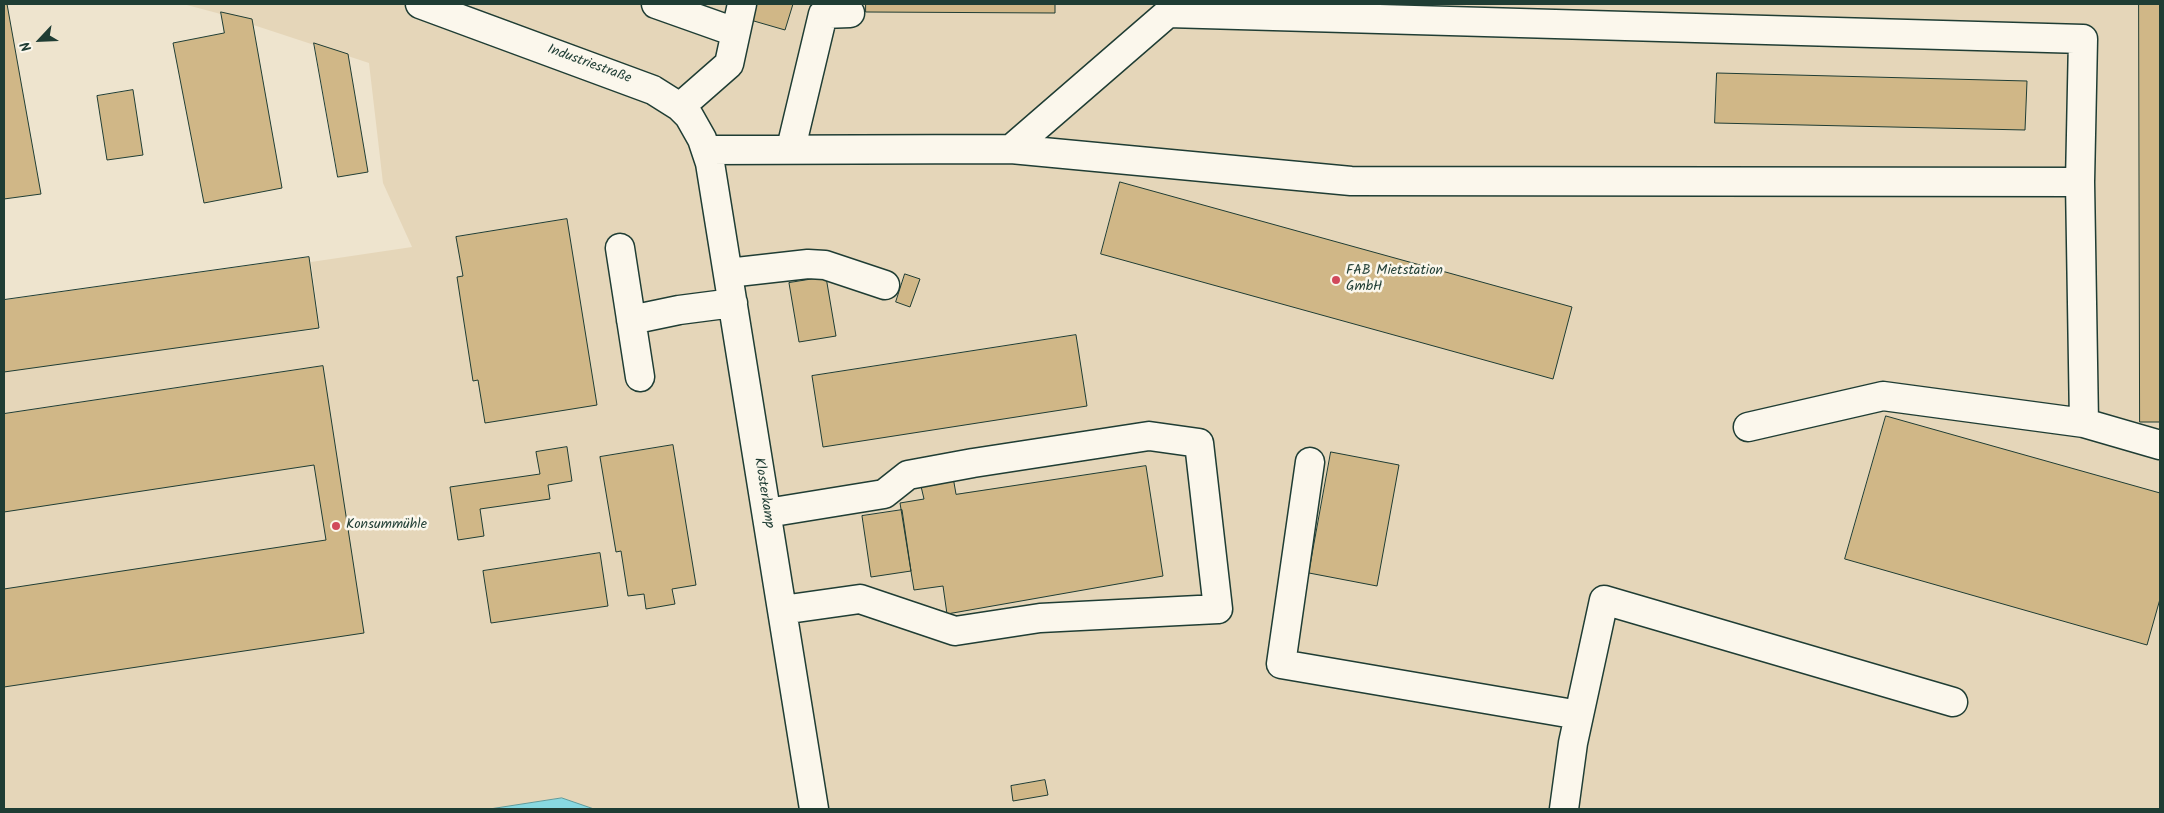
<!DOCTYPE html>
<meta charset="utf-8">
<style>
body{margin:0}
#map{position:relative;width:2164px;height:813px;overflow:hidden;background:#eee4ce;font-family:Kalam,sans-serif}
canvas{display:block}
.frame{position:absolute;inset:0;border:5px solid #1f3d34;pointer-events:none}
.north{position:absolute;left:15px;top:15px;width:50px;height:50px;-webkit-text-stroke:4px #fbf7ec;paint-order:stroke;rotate:245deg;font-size:14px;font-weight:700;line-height:20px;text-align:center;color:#1f3d34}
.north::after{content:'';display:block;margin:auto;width:18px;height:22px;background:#1f3d34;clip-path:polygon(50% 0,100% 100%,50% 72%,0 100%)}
</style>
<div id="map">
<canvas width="2164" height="813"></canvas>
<div class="frame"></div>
<div class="north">N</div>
</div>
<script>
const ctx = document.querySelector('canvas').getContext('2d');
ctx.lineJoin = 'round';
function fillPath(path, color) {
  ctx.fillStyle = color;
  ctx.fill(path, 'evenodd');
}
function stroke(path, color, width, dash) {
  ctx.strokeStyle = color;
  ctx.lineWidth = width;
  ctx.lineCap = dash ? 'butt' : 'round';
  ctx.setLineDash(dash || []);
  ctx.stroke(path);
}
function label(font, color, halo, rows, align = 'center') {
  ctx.font = font + ' Kalam,sans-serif';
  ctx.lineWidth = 5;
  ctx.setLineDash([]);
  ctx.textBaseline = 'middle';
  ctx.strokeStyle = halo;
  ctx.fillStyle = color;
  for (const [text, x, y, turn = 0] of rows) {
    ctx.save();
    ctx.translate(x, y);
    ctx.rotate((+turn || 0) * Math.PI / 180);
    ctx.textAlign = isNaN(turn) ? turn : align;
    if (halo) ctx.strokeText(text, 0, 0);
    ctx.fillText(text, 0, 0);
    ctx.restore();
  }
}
const built = new Path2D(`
 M183 4H2160V809H594L562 798 490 809H4V367L320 329 311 262 412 247 383 183 369 63 217 13Z`);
const water = new Path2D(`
 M562 798 594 809H490Z`);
const building = new Path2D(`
 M4 4H7L41 194 4 199Z
 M751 4H793L785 30 747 19Z
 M866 4H1055V13L866 12Z
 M2139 4H2160V422H2140Z
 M221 12 252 19 282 188 204 203 173 43 224 33Z
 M314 43 348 54 368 172 338 177Z
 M1717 73 2027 81 2025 130 1715 123Z
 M133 90 143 155 107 160 97 96Z
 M1120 182 1572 307 1553 379 1101 254Z
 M567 219 597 405 485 423 478 380 473 381 457 277 463 276 456 237Z
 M309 257 319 328 4 372V300Z
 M905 274 920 279 910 307 896 302Z
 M826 277 836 336 799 342 789 283Z
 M1076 335 1087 406 823 447 812 376Z
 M323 366 364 633 4 687V589L326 540 314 465 4 512V414Z
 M1886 416 2160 493V599L2147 645 1845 559Z
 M673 445 696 585 672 589 675 604 646 609 644 594 628 596 621 551 616 552 600 457Z
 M567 447 572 481 548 485 550 499 480 509 484 536 458 540 450 487 540 474 536 452Z
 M1331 452 1399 465 1377 586 1309 573Z
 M1146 466 1163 576 947 614 943 586 914 590 900 503 924 499 920 482 953 477 956 494Z
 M902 510 911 571 871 577 862 516Z
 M600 553 608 606 491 623 483 571Z
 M1045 780 1048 795 1013 801 1011 786Z`);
const minor = new Path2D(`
 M420 4 653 90 680 107 689 116 702 139 710 163 814 809
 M656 4 735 32
 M680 107 729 64 742 4
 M791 148 823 14 850 13
 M1011 149 1168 13 2083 39 2080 182
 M706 150 1011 149 1351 181 2080 182 2084 423
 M620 248 640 377
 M728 273 808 264 825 265 885 285
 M631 320 679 310 733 303
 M1748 427 1883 396 2084 423 2160 445
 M1310 462 1281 664 1579 715
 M767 513 884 494 908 475 973 463 1149 436 1199 443 1218 609 1040 618 955 631 860 599 782 610
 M1564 809 1573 743 1604 600 1953 702`);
const markers = [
 [1336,280,5,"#d1495b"],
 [336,526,5,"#d1495b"]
];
const streetNames = [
 ["Industriestraße",589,65,20],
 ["Klosterkamp",763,493,81]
];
const poiNames = [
 ["FAB Mietstation",1346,272],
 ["GmbH",1346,288],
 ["Konsummühle",346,526]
];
fillPath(built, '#e5d6b9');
fillPath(water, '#88d9e1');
stroke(water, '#5e9b9c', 1);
fillPath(building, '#d0b787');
stroke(building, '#1f3d34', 1);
stroke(minor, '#1f3d34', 31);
stroke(minor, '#fbf7ec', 28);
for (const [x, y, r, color] of markers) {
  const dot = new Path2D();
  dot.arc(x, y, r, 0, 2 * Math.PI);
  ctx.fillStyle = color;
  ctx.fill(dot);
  stroke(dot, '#fbf7ec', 2);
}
label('14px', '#1f3d34', '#fbf7ec', streetNames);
label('14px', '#1f3d34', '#fbf7ec', poiNames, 'left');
</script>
